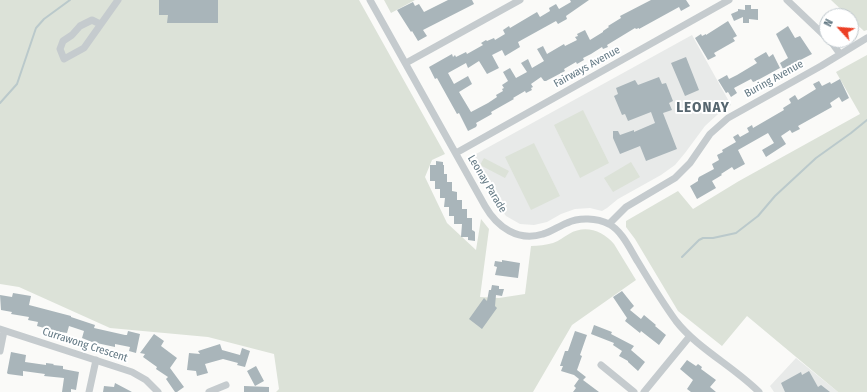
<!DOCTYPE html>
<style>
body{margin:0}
#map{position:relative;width:867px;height:392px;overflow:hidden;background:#fafaf8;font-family:"Fira Sans Condensed",sans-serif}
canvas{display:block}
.north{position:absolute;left:819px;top:8px;width:40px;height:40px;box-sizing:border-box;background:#fff;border:1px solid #c1c9ce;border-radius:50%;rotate:296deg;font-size:11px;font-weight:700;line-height:16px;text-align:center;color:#637984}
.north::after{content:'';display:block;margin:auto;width:14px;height:18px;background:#ec3f25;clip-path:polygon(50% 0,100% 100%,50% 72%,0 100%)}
</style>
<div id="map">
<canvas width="867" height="392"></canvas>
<div class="north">N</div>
</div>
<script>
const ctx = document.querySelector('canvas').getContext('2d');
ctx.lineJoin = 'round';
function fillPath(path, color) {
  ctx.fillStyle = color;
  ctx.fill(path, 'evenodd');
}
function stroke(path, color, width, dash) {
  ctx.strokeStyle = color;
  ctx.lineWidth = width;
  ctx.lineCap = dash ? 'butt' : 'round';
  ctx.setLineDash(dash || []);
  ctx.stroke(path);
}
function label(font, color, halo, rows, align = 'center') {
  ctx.font = font + ' "Fira Sans Condensed",sans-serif';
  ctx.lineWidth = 4;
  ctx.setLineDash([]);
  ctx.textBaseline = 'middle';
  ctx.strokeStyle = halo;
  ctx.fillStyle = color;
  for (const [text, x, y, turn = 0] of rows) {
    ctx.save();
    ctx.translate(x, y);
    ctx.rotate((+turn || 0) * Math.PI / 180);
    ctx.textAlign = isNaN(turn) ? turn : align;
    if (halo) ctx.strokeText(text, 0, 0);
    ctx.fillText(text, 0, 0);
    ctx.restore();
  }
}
const built = new Path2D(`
 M692 35 731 105 717 115 705 126 685 153 675 165 661 175 618 199 607 208 602 211 590 208 575 209 561 214 547 222 534 225 520 224 506 216 499 207 474 161 476 154Z
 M796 358 838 392H774L770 386Z`);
const green = new Path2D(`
 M0 0H359L445 154 432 160 425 177 447 223 476 250 481 219 489 229 480 297 499 298 525 294 531 246C538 246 546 245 553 243 559 241 563 237 569 234 585 224 603 231 614 244L636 280 572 325 533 392H276L279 389 274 354 208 337 110 328 19 287 0 284Z
 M384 0H415L391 13Z
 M831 0H867V30L864 31 851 19V16H848Z
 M867 55V392H838L747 316 722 346 678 311 635 239 626 227V221L678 191 693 209 739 181 860 114 836 72Z
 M583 110 609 163 580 178 554 125Z
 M534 143 560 196 531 210 505 157Z
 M484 158 509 171 505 178 480 165Z
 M631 162 640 177 613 192 604 178Z`);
const stream = new Path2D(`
 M0 103 17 84 36 28 44 19 70 0
 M682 257 699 240 703 238H713L736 233 758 216 775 196 816 158 851 133 867 120`);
const building = new Path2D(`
 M159 0H218V23H167L168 15H159Z
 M448 0H472L474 4 423 30 427 36 418 41 412 31 411 32 397 10 413 2 415 6 419 4 424 12Z
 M570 0H589L566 16 567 19 558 24 556 21 518 42 520 47 505 56 502 50 492 55 499 68 487 74 479 61 468 68 466 63 448 73 454 84 468 76 472 84 459 92 471 112 488 103 497 97 496 95 503 91 502 89 504 88 502 85 508 81 503 72 510 68 516 78 527 72 521 63 528 59 532 68 544 61 537 49 543 46 547 54 564 44 565 46 577 40 575 37 578 36 577 34 585 30 590 40 603 32V31L609 27 608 26 621 18 620 16 651 0H686L690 6 681 11 679 7 639 29V28L636 29 635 28 607 45 608 47 603 49 602 47 591 54 583 58 584 60 577 64 576 62 564 69 565 71 546 81H544L541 77 531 84 533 87 531 88 532 90 526 93 525 91 513 98 514 99 491 112 492 114 476 123 477 125 476 127 468 131 459 113 457 114 437 78 435 79 429 67 452 54 453 57 455 55 456 57 466 52 467 54 483 45 481 43 486 40 487 41 494 38 495 40 505 34 503 30 509 26 510 28 537 12 540 17 550 11 549 8 556 4 559 9 571 2Z
 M745 5H751V9H758V20L749 19V23H743V17L734 21 731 14 738 11V9L745 10Z
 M728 21 737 36 733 38 735 41 714 53 716 56 708 60 695 38 701 34 702 36 706 34V35Z
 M788 26 795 38 800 36 812 54 783 69 780 63 788 58 776 34Z
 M766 52 769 57 773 54 780 68 756 81 753 82 751 79 734 88 737 93 731 97 728 92 726 93 718 80 727 75 729 79 737 75 757 63 754 59Z
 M686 57 699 90 685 96 671 63Z
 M659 77 662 84 666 83 673 101 669 103 672 110 663 113 677 149 646 161 640 146 620 154 613 138V131H618L620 135 634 130V132L655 123 651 112 628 121 625 114 622 115 614 96 618 94 616 88 635 80 638 85Z
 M840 79 849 98 842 102 839 97 830 103 832 107 798 126 800 129 792 133 790 130 781 136 786 144 766 157 762 150 774 143 768 133 738 150 745 164 734 170 732 167 721 174 722 175 712 181 716 188 697 199 690 186 698 181V179L699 177 714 169 712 164 719 160 717 155 723 152 722 150 736 142 733 137 738 134 740 137 749 132 747 128 752 125 753 128 784 110 783 108 791 103 789 99 795 95 798 100 816 89 813 84 819 81 822 86 830 82 831 84Z
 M436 161 443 162V165H444V174H447V182H452V191L457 192V200H462V209H467V218H472V230L474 231 475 232V241L468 240V237H461L462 224H454V216H449V207H444L445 198H440V189H435V181H430V165H436Z
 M502 260 520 263 518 278 495 275 497 267 494 266 495 261 502 262Z
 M492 285 499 286V289H504L502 296 496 295 495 306 497 308 482 329 469 319 484 298 487 301 489 290H491Z
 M622 291 634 306 630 310 641 319 644 315 656 325 655 326 666 335 659 345 641 331 640 333 625 321 627 318 613 297Z
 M13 293 31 296 29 305 71 316V317L95 325 94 328 125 335H127L128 331 140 334 136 353 129 351 130 347 115 344V347L92 342 82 338 84 331 69 326 67 333 48 330V329L37 326 38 322 28 320 29 317 11 314 12 312 1 310 0 295 12 297Z
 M594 325 612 332 611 334 634 346 631 350 645 362 638 371 628 362V361L619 356 622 351 613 345 614 343 591 334Z
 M575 331 587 335 580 355 582 356 577 370 586 377 583 380 599 392H573L576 388 574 386 579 379 574 375 561 371 563 366H560L565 351H568Z
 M154 334 164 341 161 346 177 358 170 368 184 387 177 392H175L166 379 168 377 156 369 157 367 143 357 145 354 140 353Z
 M220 344 222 350 240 355 242 348 250 351 245 367 237 365 238 363 223 359 205 364 208 373 197 376 196 371 187 370 189 353 200 354 198 351Z
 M11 352 26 355 25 362 46 365V363L54 364 53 365 63 366V369L79 372 76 390 71 389V392H62L64 378 44 376 45 374 23 371V376L8 374 7 373Z
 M687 360 696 366 698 364 702 367 701 369 716 380 710 387 716 392H691L687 389 693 380 680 369Z
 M256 366 264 381 255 386 247 371Z
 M809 371 818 387 821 385 830 392H785L781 383 801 372 802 375Z
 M115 383 132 392H103L104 386 114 387Z
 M244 386 269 387V392H244Z`);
const minor = new Path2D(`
 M370 0 485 206C497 227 518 242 543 234 551 232 559 226 567 223 579 217 597 218 609 224 622 231 630 249 638 262 650 282 662 302 676 321 697 348 734 367 759 392
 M787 0 827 38
 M100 24 92 20 80 26 72 35 63 41 60 49 64 59 84 48 118 0
 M830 40 840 54
 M406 63 520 0
 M456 153 729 0
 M609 224 626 207 675 178 690 163 710 134 728 118 821 66 867 38
 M0 329 132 372 146 380 158 392
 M0 351 4 331
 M601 365 634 392
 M89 392 96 360
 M209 392 226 385
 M644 392 690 336`);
const streetNames = [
 ["Fairways Avenue",587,67,-29],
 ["Buring Avenue",774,79,-29],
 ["Leonay Parade",487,184,59],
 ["Currawong Crescent",85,345,18]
];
const districtNames = [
 ["LEONAY",703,108]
];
fillPath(built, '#e8eae9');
fillPath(green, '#dce2d8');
stroke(stream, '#bac9cb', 2);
fillPath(building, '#a9b5ba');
stroke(minor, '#c5cbce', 7);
label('11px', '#637984', '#fff', streetNames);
ctx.letterSpacing = '1px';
label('bold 15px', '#56666f', '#fff', districtNames);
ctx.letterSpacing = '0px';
</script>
